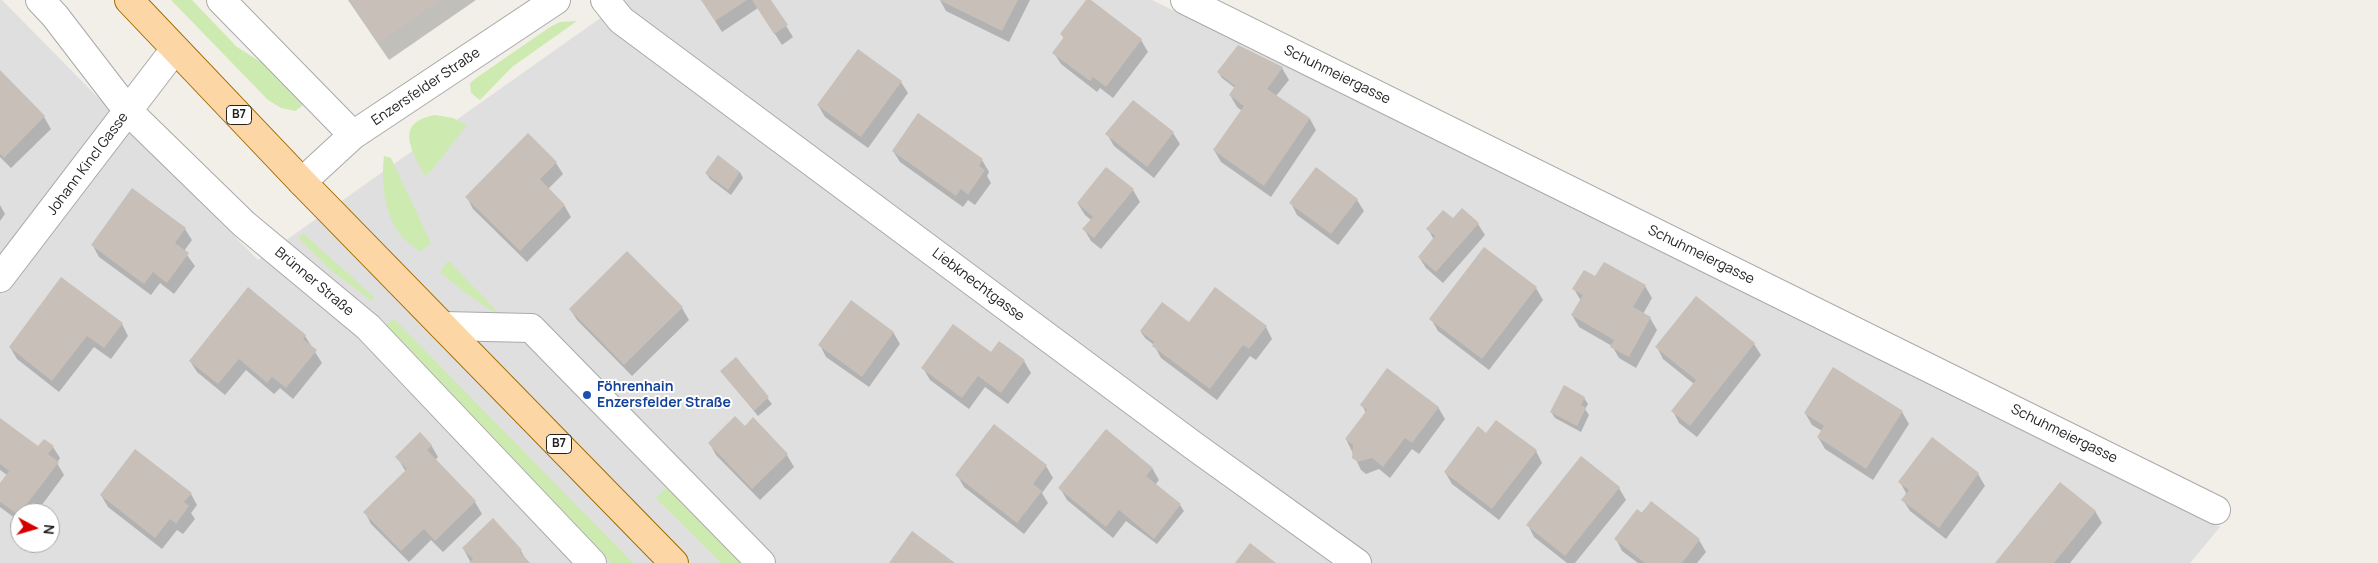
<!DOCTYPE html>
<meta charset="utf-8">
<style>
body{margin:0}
#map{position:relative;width:2378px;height:563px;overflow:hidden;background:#f2efe9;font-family:Manrope,sans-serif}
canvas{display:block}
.north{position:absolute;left:10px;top:503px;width:50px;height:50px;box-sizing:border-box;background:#fff;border:1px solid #a7a7a7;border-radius:50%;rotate:96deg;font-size:14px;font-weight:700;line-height:20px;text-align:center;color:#222}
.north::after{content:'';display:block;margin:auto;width:18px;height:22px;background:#d40000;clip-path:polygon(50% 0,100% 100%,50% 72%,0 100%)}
</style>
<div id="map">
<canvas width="2378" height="563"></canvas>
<div class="north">N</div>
</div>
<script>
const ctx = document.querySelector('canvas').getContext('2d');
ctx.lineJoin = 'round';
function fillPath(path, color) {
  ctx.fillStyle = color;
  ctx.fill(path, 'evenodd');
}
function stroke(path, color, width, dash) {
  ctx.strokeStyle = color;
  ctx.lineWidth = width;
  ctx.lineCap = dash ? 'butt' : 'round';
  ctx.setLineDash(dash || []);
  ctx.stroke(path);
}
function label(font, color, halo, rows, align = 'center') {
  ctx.font = font + ' Manrope,sans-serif';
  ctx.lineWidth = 4;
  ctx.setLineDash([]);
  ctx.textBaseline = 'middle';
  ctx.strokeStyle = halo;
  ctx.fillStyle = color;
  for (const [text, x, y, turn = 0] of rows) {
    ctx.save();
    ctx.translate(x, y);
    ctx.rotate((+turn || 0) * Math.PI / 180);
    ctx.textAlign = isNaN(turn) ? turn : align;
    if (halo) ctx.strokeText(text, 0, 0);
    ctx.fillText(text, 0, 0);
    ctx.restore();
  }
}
const residential = new Path2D(`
 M0 0H2L258 260 626 0H1152L2220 527 2190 563H0ZM20 513H50V543H20Z`);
const grass = new Path2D(`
 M171 0H192L237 47 283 76 304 99 302 106 295 111 281 108 268 100Z
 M577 21 512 67 480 100 471 93 470 83 476 78 550 27 560 22Z
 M435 115 453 118 467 125 432 170 425 176C412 150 393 123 435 115Z
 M384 156 391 158 431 243 420 252C413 246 404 240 399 233 384 212 381 181 384 156Z
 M304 234 375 298 372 301 333 272 300 240V235Z
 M447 262H450L505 320 464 292 440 272Z
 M394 319 633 563H611L385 326Z
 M667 487 742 563H721L656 498Z`);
const shadow = new Path2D(`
 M348 0H476L389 60Z
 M702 0H770L793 37 782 45 758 8 722 32Z
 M940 0H1030L1009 42 946 11Z
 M1088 0 1141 40 1148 52 1113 98 1100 88 1097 92 1061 64 1054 53 1064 39 1062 34Z
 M1257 56 1282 68 1289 80 1276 96 1310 119 1316 130 1271 197 1221 162 1214 150 1242 111 1237 107 1230 95 1235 88 1222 78 1218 72Z
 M0 72 44 117 51 129 11 168 0 157Z
 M901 82 908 93 868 148 825 117 818 105Z
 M918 115 982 160 989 172 987 176 991 183 975 205 968 200 963 207 900 162 893 151Z
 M1173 133 1180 144 1154 178 1114 146 1107 134Z
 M528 135 556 163 563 174 548 189 564 205 571 217 527 262 473 209 467 197Z
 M740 172 743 178 731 195 710 179 706 173Z
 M1133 190 1140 202 1101 249 1091 241 1084 229 1091 220 1085 215 1078 204Z
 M1357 200 1364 211 1338 245 1297 215 1291 203Z
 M0 205 5 214 0 221Z
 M1453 220 1478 224 1485 235 1443 283 1426 268 1419 257 1434 240 1428 229Z
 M185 229 192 240 184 251 195 266 174 294 160 283 151 295 99 257 93 246Z
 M1596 278 1645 286 1652 298 1643 314 1650 318 1657 330 1636 368 1619 358 1612 346 1579 327 1572 315 1581 301 1574 289Z
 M1536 288 1543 300 1489 370 1438 331 1431 319Z
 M682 308 689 320 632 376 577 320 570 309Z
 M122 324 128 336 111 359 94 347 59 392 17 359 10 347Z
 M1189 324 1266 327 1272 339 1256 360 1250 356 1217 400 1161 358 1154 345 1145 338 1141 332Z
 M893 332 900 344 869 387 826 357 820 345Z
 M305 336 322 363 293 399 280 388 274 394 246 370 225 395 197 372 190 361Z
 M1754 344 1761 355 1697 437 1679 423 1673 411 1694 384 1663 359 1657 347Z
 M991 354 1024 361 1031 373 1008 404 985 387 969 409 930 380 923 368Z
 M736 359 772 404 758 416 722 371Z
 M1584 398 1588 404 1585 409 1589 415 1581 432 1555 418 1551 412Z
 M1362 405 1438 407 1445 419 1419 454 1412 449 1390 478 1379 469 1366 474 1361 470 1346 439 1366 413Z
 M1902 412 1909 424 1873 480 1825 449 1818 437 1822 431 1812 425 1805 413Z
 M753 419 787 455 794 467 760 500 716 455 710 444 745 428Z
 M0 420 39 448 53 447 60 458 57 463 64 475 36 513H20V522L0 507V485L7 475 0 470Z
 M1486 434 1536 451 1542 463 1499 520 1452 484 1445 472Z
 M1932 439 1978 474 1985 486 1946 539 1910 511 1903 500 1906 493 1900 482Z
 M431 445 438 457 435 460 475 502 482 514 443 552 431 540 409 562 371 524 365 512 406 472 397 457Z
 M1582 458 1619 488 1626 500 1575 563H1567L1534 537 1528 525Z
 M1046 466 1053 478 1042 493 1048 503 1024 534 964 487 957 475Z
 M1152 468 1159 480 1155 485 1180 505 1184 511 1157 544 1126 521 1113 538 1067 500 1060 488Z
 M191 494 197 505 191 513 195 519 183 534 177 530 162 549 108 507 101 495Z
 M1651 503 1699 540 1706 552 1697 563H1638L1622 551 1616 539Z
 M2095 511 2102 523 2070 563H1997Z
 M493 520 521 551 528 563H471L463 548Z`);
const building = new Path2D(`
 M349 0H440L378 43Z
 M701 0H747L715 21Z
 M752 0H771L788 25 774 34Z
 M939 0H1018L1002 31Z
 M1086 0H1091L1142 39 1106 87 1093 77 1090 81 1052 53 1064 37 1060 34Z
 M1238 45 1283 67 1267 89 1310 118 1264 186 1213 150 1244 106 1229 95 1235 86 1217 72Z
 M858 49 902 81 861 137 817 105Z
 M0 70 45 116 4 158 0 154Z
 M1133 100 1174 132 1147 167 1105 134Z
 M918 113 983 159 979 166 985 170 968 195 961 189 956 196 892 151Z
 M528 133 557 162 540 179 565 205 520 251 465 197Z
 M718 155 740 172 728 190 705 173Z
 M1106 167 1134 189 1094 238 1082 229 1093 217 1077 203Z
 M1316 167 1358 199 1331 234 1289 203Z
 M132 188 186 228 175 243 189 253 167 283 153 272 144 284 91 245Z
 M1462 208 1479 223 1436 272 1418 257 1435 236 1426 229 1443 210 1453 218Z
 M1484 247 1537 287 1482 359 1429 319Z
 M627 251 683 307 624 365 569 309Z
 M1604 262 1646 285 1633 307 1651 317 1629 357 1610 347 1614 340 1571 315 1583 295 1572 289 1584 270 1595 276Z
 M61 277 123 323 104 348 87 336 52 381 9 347Z
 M248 287 306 335 303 339 317 350 286 388 272 377 267 383 239 359 218 384 189 361Z
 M1215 287 1267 326 1249 349 1243 345 1210 389 1152 346 1154 342 1140 331 1162 302 1189 322Z
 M1696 296 1755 343 1690 426 1671 411 1696 380 1655 347Z
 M851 300 894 332 862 377 818 345Z
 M953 324 991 352 999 341 1025 360 1001 393 978 376 962 398 921 368Z
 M736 357 769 397 754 411 720 371Z
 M1833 367 1903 411 1866 469 1817 437 1824 426 1804 413Z
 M1387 368 1439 407 1412 443 1405 438 1383 467 1372 458 1358 462 1352 458 1353 445 1345 439 1367 410 1360 405Z
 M1564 385 1585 397 1581 405 1586 408 1577 426 1550 412Z
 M735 416 745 426 753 417 788 454 752 489 708 443Z
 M0 418 38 446 44 439 54 446 48 454 59 462 20 513V516L0 502V483L9 471 0 464Z
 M1496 420 1537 450 1492 509 1444 472 1478 426 1486 433Z
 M994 424 1047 465 1033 484 1042 491 1017 523 955 475Z
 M1106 429 1153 468 1146 476 1181 504 1154 539 1119 510 1106 527 1058 488Z
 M420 432 432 445 427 450 476 501 435 541 424 529 401 551 363 512 407 469 395 457Z
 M1932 437 1979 473 1939 528 1901 500 1909 490 1898 482Z
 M135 449 192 493 184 502 189 506 176 524 170 519 155 538 100 495Z
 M1581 456 1620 487 1565 556 1526 525Z
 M2060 482 2096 511 2054 563H1995Z
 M1651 501 1700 539 1682 563H1645L1614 539 1637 509 1642 513Z
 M493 518 522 550 520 552 530 563H469L473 559 462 548Z
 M912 531 955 563H889Z
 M1250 543 1276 563H1235Z`);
const minor = new Path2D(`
 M40 0 55 16 128 111 244 224 368 327 592 563
 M221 0 353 135
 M605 0 621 20 1194 446 1357 563
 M1185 0 2216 510
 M302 182 353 135 556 0
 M0 278 175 49
 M443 326 531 328 761 563`);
const major = new Path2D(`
 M129 0 302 182 674 563`);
const markers = [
 [587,395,5,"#1a4fb4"]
];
const shields = [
 [239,115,25],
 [559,444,25]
];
const shieldNames = [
 ["B7",239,115],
 ["B7",559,444]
];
const streetNames = [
 ["Schuhmeiergasse",1337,75,26],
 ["Enzersfelder Straße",426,87,-34],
 ["Johann Kincl Gasse",88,164,-53],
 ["Schuhmeiergasse",1701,255,26],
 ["Brünner Straße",314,282,40],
 ["Liebknechtgasse",978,285,37],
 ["Schuhmeiergasse",2064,434,26]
];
const transitNames = [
 ["Föhrenhain",597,387],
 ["Enzersfelder Straße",597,403]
];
fillPath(residential, '#e0dfdf');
fillPath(grass, '#cdebb0');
fillPath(shadow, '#0003');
fillPath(building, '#c7bfb8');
stroke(minor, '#a9a9a9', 30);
stroke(major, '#a06b00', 30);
stroke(minor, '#fff', 28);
stroke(major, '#fcd6a4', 28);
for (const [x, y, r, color] of markers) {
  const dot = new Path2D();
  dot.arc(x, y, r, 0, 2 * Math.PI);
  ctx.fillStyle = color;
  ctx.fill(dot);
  stroke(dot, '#fff', 2);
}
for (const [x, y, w] of shields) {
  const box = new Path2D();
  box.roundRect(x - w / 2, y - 9.5, w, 19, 4);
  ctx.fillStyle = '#fff';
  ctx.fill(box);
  stroke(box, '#222', 1);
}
label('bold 12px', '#222', null, shieldNames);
label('14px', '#222', '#fff', streetNames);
label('bold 14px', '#164399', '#fff', transitNames, 'left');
</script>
